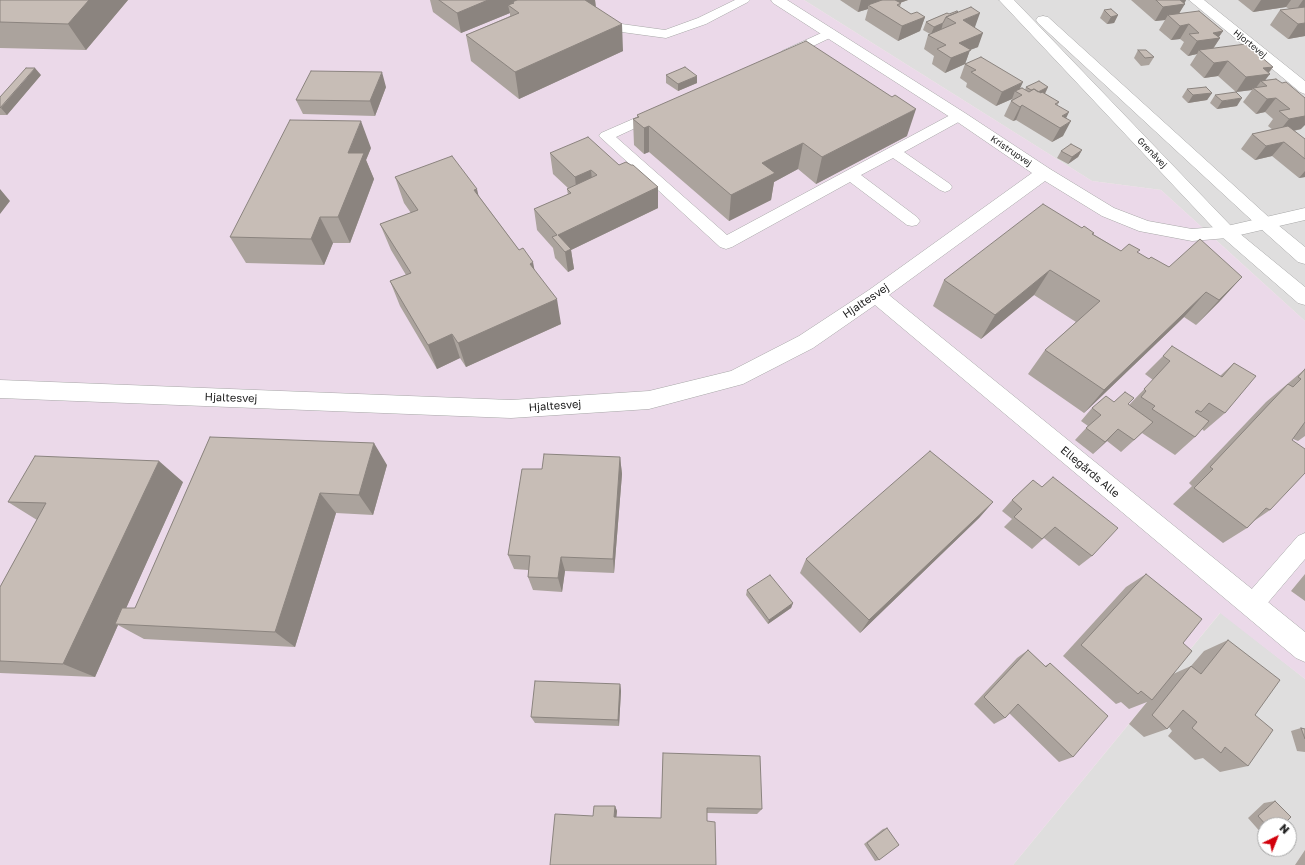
<!DOCTYPE html>
<html>
<head>
<meta charset="utf-8">
<style>
	body { margin:0 }
	#map { position:relative; width:1305px; height:865px; overflow:hidden; background:#f2eee7; font-family:"Golos Text",sans-serif }
	canvas { display:block }
	.north { position:absolute; left:1257px; top:817px; width:40px; height:40px; box-sizing:border-box; background:#fff; border:1px solid #a6a6a6; border-radius:50%; rotate:43deg; font-size:11px; font-weight:700; line-height:16px; text-align:center; color:#212121 }
	.north::after { content:''; display:block; margin:auto; width:14px; height:18px; background:#d2000b; clip-path:polygon(50% 0,100% 100%,50% 72%,0 100%) }
</style>
</head>
<body>
<div id="map">
<canvas width="1305" height="865"></canvas>
<div class="north">N</div>
</div>
<script>
const c = document.querySelector('canvas').getContext('2d');
c.lineJoin = 'round';
function fill(path, color) { c.fillStyle = color; c.fill(path, 'evenodd'); }
const poly = rows => new Path2D(rows.map(r => 'M' + r).join(''));
function strokePath(path, color, width, dash) { c.strokeStyle = color; c.lineWidth = width; c.lineCap = dash ? 'butt' : 'round'; c.setLineDash(dash || []); c.stroke(path); }
function label(font, color, halo, rows, align = 'center') {
  c.font = font + ' "Golos Text",sans-serif'; c.lineWidth = 3; c.setLineDash([]); c.textBaseline = 'middle'; c.strokeStyle = halo; c.fillStyle = color; for (const [text, x, y, turn = 0] of rows) {
    c.save(); c.translate(x, y); c.rotate((+turn || 0) * Math.PI / 180); c.textAlign = isNaN(turn) ? turn : align; if (halo) c.strokeText(text, 0, 0); c.fillText(text, 0, 0); c.restore();
  }
}
const residential = poly([
	[804,0,1305,0,1305,321,1161,190,1092,181],
	[1221,612,1305,679,1305,865,1013,865],
	[1265,825,1289,825,1289,849,1265,849]
]);
const industrial = poly([
	[0,0,804,0,1092,181,1161,190,1305,321,1305,679,1220,613,1013,865,0,865]
]);
const service = poly([
	[735,0,750,0,748,2,706,24,666,38,607,30,603,29,601,26,603,23,607,22,665,30,698,18,735,0],
	[830,29,834,30,836,33,834,36,790,57,782,57,780,54,782,51,830,29],
	[656,109,661,110,663,113,661,116,616,137,727,235,954,113,959,112,964,113,966,116,964,119,904,152,950,184,952,187,950,190,945,192,940,190,893,158,861,175,917,217,920,221,917,225,912,226,907,225,850,182,732,247,726,249,720,247,599,136,601,133,656,109],
	[1305,533,1305,559,1260,612,1252,616,1244,612,1241,605,1244,598,1298,536,1305,533]
]);
const minor = poly([
	[771,0,787,0,965,113,1050,169,1114,208,1148,221,1192,229,1227,226,1305,208,1305,220,1227,238,1192,241,1139,231,1102,216,1045,181,889,295,1305,632,1305,662,1296,658,875,305,813,348,743,384,649,409,511,418,0,398,0,380,511,400,649,391,731,371,799,336,869,290,1032,173,953,119,773,3,771,0],
	[1189,0,1204,0,1305,81,1305,94,1300,92,1189,0]
]);
const tertiary = poly([
	[999,0,1014,0,1233,228,1305,287,1305,305,1298,303,1221,236,999,0],
	[1043,16,1048,17,1272,220,1305,247,1305,264,1298,262,1260,228,1038,23,1036,20,1038,17,1043,16]
]);
const wall = poly([
	[0,0,128,0,86,50,0,48],
	[430,0,595,0,596,7,623,51,519,99,471,61,466,35,510,16,510,13,461,33,433,12],
	[840,0,908,0,900,3,901,3,900,7,911,14,925,17,920,31,898,41,865,20,868,9,858,12],
	[1131,0,1186,0,1179,14,1223,31,1219,37,1220,38,1213,49,1273,67,1269,73,1265,80,1276,79,1301,129,1294,131,1305,139,1305,177,1299,178,1272,156,1255,160,1241,149,1252,134,1273,130,1268,126,1273,119,1265,112,1256,114,1243,102,1252,90,1236,92,1218,76,1204,78,1190,65,1197,54,1188,56,1180,49,1184,42,1180,39,1171,40,1159,30,1165,20,1155,21],
	[1238,0,1305,0,1305,36,1288,39,1270,25,1280,10,1289,9,1286,7,1253,12],
	[1104,10,1118,15,1114,23,1107,24,1100,18],
	[947,13,975,27,978,47,970,50,965,64,945,73,932,64,934,56,924,49,928,35,930,34,923,30,926,22],
	[1138,50,1154,57,1149,65,1141,66,1134,58],
	[965,64,1020,89,1025,90,1026,87,1048,87,1045,94,1059,102,1057,106,1066,118,1063,136,1052,142,1016,120,1013,121,1004,116,1012,99,996,106,966,87,967,83,960,78],
	[41,75,7,115,0,115,0,97],
	[666,75,697,83,678,91,666,83],
	[386,87,375,116,303,114,296,100],
	[1187,89,1212,93,1207,100,1188,103,1182,97],
	[1215,95,1237,106,1217,109,1210,103],
	[637,115,907,136,816,184,798,169,774,182,771,200,729,221,649,152,644,154,634,145,633,119,637,117],
	[371,148,366,160,374,179,350,243,333,243,324,265,246,263,230,237],
	[1082,150,1078,157,1068,164,1057,158,1061,151],
	[550,153,619,165,658,187,658,208,571,250,574,269,568,272,555,258,553,248,537,230,534,209,568,195,567,189,568,188,553,174],
	[395,177,478,195,519,250,534,269,561,324,466,367,460,358,437,369,400,306,390,281,406,275,391,250,380,224,411,213,404,203],
	[1082,228,1094,233,1093,234,1121,251,1137,253,1149,259,1169,267,1242,277,1219,302,1196,325,1184,317,1084,413,1028,374,1045,350,1076,322,1034,295,981,339,933,306,944,280],
	[1163,356,1220,376,1234,363,1225,413,1204,431,1202,429,1195,437,1175,455,1142,433,1121,452,1107,441,1093,454,1075,440,1088,426,1081,421,1092,408,1128,405,1129,405,1153,380,1145,374],
	[1305,369,1305,436,1298,441,1293,439,1292,440,1270,510,1254,521,1247,528,1223,543,1173,504,1192,486,1189,483,1266,402],
	[210,437,387,465,373,515,336,513,295,647,144,639,118,625,95,677,0,673,0,587,37,520,8,502,183,482,126,608,135,608],
	[620,457,622,474,614,573,565,571,562,592,533,590,528,577,528,570,514,569,508,555,542,469],
	[1033,480,1092,556,1079,566,1044,538,1032,549,1004,527,1012,519,1002,511,1012,500],
	[993,502,979,518,860,633,800,573,806,559],
	[1146,574,1183,643,1173,674,1191,666,1204,651,1228,640,1255,715,1248,766,1220,772,1203,758,1195,760,1168,736,1172,731,1169,727,1167,729,1144,737,1129,724,1147,702,1129,709,1121,702,1116,704,1063,656,1126,587],
	[1305,574,1305,601,1291,591],
	[747,590,793,603,791,608,768,624,746,595],
	[1028,650,1045,666,1050,663,1073,757,1059,762,1009,713,1005,718,994,724,974,704,1017,658],
	[620,684,621,691,619,726,535,723,531,717],
	[1301,728,1305,729,1305,752,1297,751,1291,731],
	[663,753,762,809,757,814,707,813,707,821,593,816,615,806,617,811,616,817,661,818],
	[1275,801,1283,825,1265,825,1265,835,1263,835,1248,818,1264,803],
	[887,828,879,860,875,861,864,844,883,829],
	[1305,850,1305,865,1295,865]
]);
const shadedWall = poly([
	[89,0,128,0,86,50,68,24],
	[488,0,539,0,514,3,512,2,513,9,508,5,510,13,461,33,457,13],
	[574,0,595,0,596,10],
	[861,0,890,0,868,5,868,9,858,12],
	[896,0,908,0,894,5],
	[1178,0,1186,0,1184,4,1185,4,1176,18,1168,15,1165,20,1155,21,1163,7],
	[1261,0,1291,0,1286,7,1253,12],
	[1303,0,1305,0,1305,11,1294,13],
	[980,13,975,27,958,34,963,20],
	[1118,15,1114,23,1107,24,1111,17],
	[925,17,920,31,898,41,902,26],
	[943,23,941,31,931,34,934,27],
	[1305,23,1305,36,1288,39,1298,24],
	[622,24,623,51,519,99,515,72],
	[1189,24,1180,39,1171,40,1180,26],
	[1223,31,1218,38,1220,38,1210,53,1199,50,1197,54,1188,56,1197,41,1213,33],
	[983,33,978,47,970,50,965,64,945,73,951,58,959,43],
	[1228,61,1218,76,1204,78,1214,63],
	[1273,67,1267,74,1270,74,1263,83,1261,81,1255,89,1253,88,1252,90,1236,92,1246,77,1263,68],
	[35,68,41,75,7,115,1,108],
	[382,72,386,87,375,116,370,101],
	[697,76,697,83,678,91,678,84],
	[1023,82,1018,93,1015,91,1012,99,996,106,1002,92],
	[1048,87,1044,95,1036,93],
	[1212,93,1207,100,1188,103,1193,95],
	[1242,98,1237,106,1217,109,1222,101],
	[1276,98,1265,112,1256,114,1267,99],
	[1022,105,1016,120,1013,121,1020,107],
	[916,109,907,136,816,184,822,157],
	[1305,110,1305,125,1301,129,1277,134,1289,119],
	[1069,112,1062,127,1071,121,1063,136,1052,142,1060,128,1062,116],
	[361,121,371,148,366,160,374,179,350,243,338,217,348,153],
	[649,126,649,152,644,154,644,128],
	[1284,142,1272,156,1255,160,1266,146],
	[803,143,798,169,774,182,771,200,729,221,731,195,762,163],
	[1082,150,1078,157,1068,164,1072,157],
	[591,170,593,191,577,197,575,177],
	[1305,171,1305,177,1299,178],
	[658,187,658,208,571,250,574,269,568,272,565,252,558,235],
	[0,189,10,201,0,214],
	[477,189,483,215,474,190],
	[320,217,333,243,324,265,311,239],
	[533,262,538,288,530,264],
	[1050,270,1034,295,981,339,995,315],
	[1242,277,1219,302,1196,325,1219,300],
	[1206,292,1184,317,1084,413,1104,390],
	[557,299,561,324,466,367,458,343],
	[452,334,460,358,437,369,428,345],
	[1118,429,1107,441,1093,454],
	[374,443,387,465,373,515,359,495],
	[620,457,622,474,614,573,613,559],
	[159,461,183,482,119,624,115,624,118,625,95,677,63,664],
	[320,493,336,513,295,647,275,632],
	[993,502,979,518,860,633,869,620],
	[561,557,565,571,562,592,558,578],
	[793,603,791,608,768,624,769,620],
	[620,684,621,691,619,726,618,720],
	[615,806,617,811,616,821,614,817]
]);
const building = poly([
	[0,0,89,0,68,24,0,22,0,0],
	[439,0,488,0,457,13,439,0],
	[517,0,585,0,622,24,515,72,466,35,519,13,508,5,514,3,512,2,517,0],
	[882,0,895,0,901,3,897,5,911,14,917,12,925,17,902,26,868,5,882,0],
	[1156,0,1180,0,1185,4,1163,7,1156,0],
	[971,7,980,13,963,20,983,33,959,43,971,50,951,58,937,49,946,45,928,35,956,23,946,17,971,7],
	[1305,7,1305,23,1298,24,1280,10,1305,7],
	[1111,9,1118,15,1111,17,1104,10,1111,9],
	[957,11,958,12,946,17,943,23,934,27,926,22,947,13,949,14,957,11],
	[1199,11,1223,31,1213,33,1220,38,1197,41,1189,34,1199,33,1189,24,1180,26,1168,15,1199,11],
	[806,41,892,97,895,95,916,109,822,157,803,143,762,163,775,173,731,195,649,126,644,128,633,119,639,117,637,115,806,41],
	[1246,44,1273,67,1263,68,1270,74,1246,77,1228,61,1214,63,1199,50,1246,44],
	[1138,50,1146,50,1154,57,1145,58,1138,50],
	[981,57,1023,82,1002,92,971,72,976,70,965,64,981,57],
	[685,67,697,76,678,84,666,75,685,67],
	[26,68,35,68,0,108,0,97,26,68],
	[311,71,382,72,370,101,296,100,311,71],
	[1276,79,1282,83,1286,82,1305,98,1305,116,1289,119,1279,111,1290,109,1276,98,1267,99,1253,88,1267,86,1261,81,1276,79],
	[1039,81,1048,87,1038,92,1034,89,1031,90,1026,87,1039,81],
	[1206,87,1212,93,1193,95,1187,89,1206,87],
	[1022,88,1029,92,1034,89,1041,93,1042,92,1059,102,1055,104,1069,112,1062,116,1071,121,1060,128,1022,105,1020,107,1011,101,1022,95,1015,91,1022,88],
	[1236,92,1242,98,1222,101,1215,95,1236,92],
	[290,120,361,121,348,153,364,153,338,217,320,217,311,239,230,237,290,120],
	[1288,126,1305,139,1305,159,1284,142,1266,146,1252,134,1288,126],
	[588,137,619,165,626,162,631,165,633,165,658,187,558,235,571,249,565,252,552,237,557,235,534,209,571,193,567,189,597,175,591,170,575,177,550,153,588,137],
	[1071,144,1082,150,1072,157,1061,151,1071,144],
	[452,156,477,189,474,190,519,250,523,248,533,262,530,264,557,299,458,343,452,334,428,345,390,281,411,273,380,224,418,210,395,177,452,156],
	[1043,204,1082,228,1084,226,1094,233,1092,234,1121,251,1129,244,1140,250,1137,252,1149,259,1151,257,1169,267,1200,239,1242,277,1219,300,1206,292,1104,390,1045,350,1100,301,1050,270,995,315,944,280,1043,204],
	[1172,346,1222,377,1234,363,1256,376,1225,413,1209,403,1201,412,1197,410,1195,412,1209,421,1195,437,1152,409,1155,406,1141,397,1146,391,1144,389,1170,361,1163,356,1172,346],
	[1305,369,1305,422,1292,440,1305,449,1305,473,1270,510,1266,508,1247,528,1194,488,1213,469,1210,467,1288,384,1293,387,1301,379,1298,377,1305,369],
	[1125,392,1134,398,1128,404,1153,422,1134,440,1118,429,1105,442,1086,428,1101,415,1092,408,1106,396,1114,402,1125,392],
	[210,437,374,443,359,495,320,493,275,632,115,624,122,608,135,608,210,437],
	[930,451,993,502,869,620,806,559,930,451],
	[544,454,620,457,613,559,561,557,558,578,528,577,530,556,508,555,522,469,542,469,544,454],
	[35,456,159,461,63,664,0,661,0,587,46,503,8,502,35,456],
	[1053,477,1118,528,1092,556,1055,527,1042,539,1014,517,1022,509,1012,500,1033,480,1042,487,1053,477],
	[1146,574,1202,619,1183,643,1192,651,1152,700,1141,691,1138,694,1081,645,1146,574],
	[770,575,793,603,769,620,747,590,770,575],
	[1228,640,1280,680,1255,715,1273,730,1248,766,1225,747,1221,753,1192,728,1197,722,1183,710,1167,729,1152,715,1191,666,1201,674,1228,640],
	[1028,650,1046,667,1050,663,1108,716,1073,757,1018,704,1005,718,984,697,1028,650],
	[535,681,620,684,618,720,531,717,535,681],
	[1301,728,1305,729,1305,739,1301,728],
	[663,753,760,756,762,809,707,808,707,821,715,822,716,865,550,865,555,814,593,816,594,806,615,806,614,817,661,818,663,753],
	[1275,801,1291,817,1283,825,1266,825,1258,816,1275,801],
	[887,828,899,845,879,860,867,843,887,828]
]);
const farStreetnames = [
	["Hjortevej",1250,44,39],
	["Kristrupvej",1011,151,34],
	["Grenåvej",1152,153,46]
];
const streetNames = [
	["Hjaltesvej",866,301,-34],
	["Hjaltesvej",231,398,2],
	["Hjaltesvej",555,406,-4],
	["Ellegårds Alle",1090,472,40]
];
fill(residential, '#dfdede');
fill(industrial, '#ebd9e9');
strokePath(service, '#a8a8a8', 1);
strokePath(minor, '#a8a8a8', 1);
strokePath(tertiary, '#a8a8a8', 1);
fill(service, '#fff');
fill(minor, '#fff');
fill(tertiary, '#fff');
fill(wall, '#aba39d');
fill(shadedWall, '#8b847f');
fill(building, '#c7bdb6');
strokePath(building, '#8b847f', 1);
label('9px', '#212121', '#fff', farStreetnames);
label('11px', '#212121', '#fff', streetNames);
</script>
</body>
</html>
